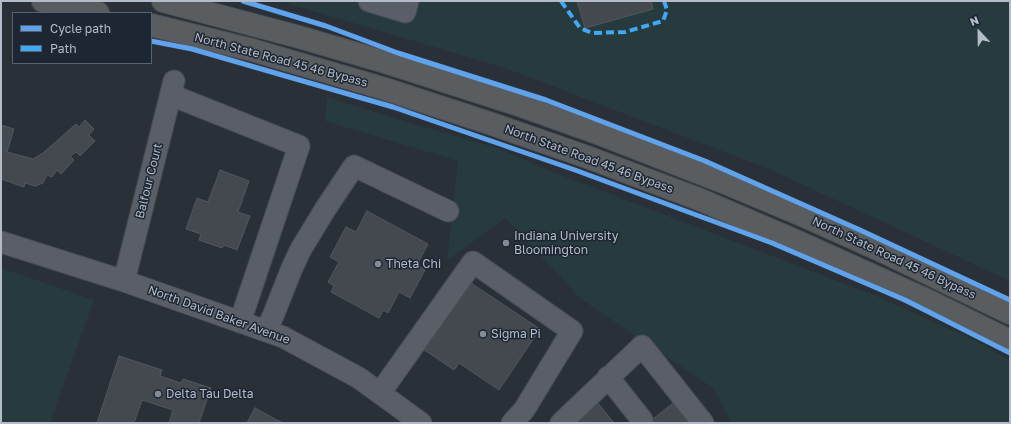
<!DOCTYPE html>
<html>
<head>
<meta charset="utf-8">
<style>
	body { margin:0 }
	#map { position:relative; width:1011px; height:424px; overflow:hidden; background:#2a3038; font-family:"Golos Text",sans-serif }
	canvas { display:block }
	.frame { position:absolute; inset:0; border:2px solid #b4bcc9; pointer-events:none }
	.legend { position:absolute; left:12px; top:12px; width:140px; height:52px; box-sizing:border-box; background:#1d2633; border:1px solid #59626f; margin:0; padding:5px 7px; list-style:none; font-size:12px; color:#b4bcc9 }
	.legend li { display:flex; align-items:center; gap:8px; height:20px }
	.legend b { width:20px; border:1px solid #59626f }
	.north { position:absolute; left:959px; top:12px; width:40px; height:40px; -webkit-text-stroke:3px #1d2633; paint-order:stroke; rotate:338deg; font-size:11px; font-weight:700; line-height:16px; text-align:center; color:#b4bcc9 }
	.north::after { content:''; display:block; margin:auto; width:14px; height:18px; background:#b4bcc9; clip-path:polygon(50% 0,100% 100%,50% 72%,0 100%) }
</style>
</head>
<body>
<div id="map">
<canvas width="1011" height="424"></canvas>
<div class="frame"></div>
<ul class="legend">
<li><b style="height:5px;background:#60a3ed"></b>Cycle path</li>
<li><b style="height:5px;background:#3fa9f5"></b>Path</li>
</ul>
<div class="north">N</div>
</div>
<script>
const c = document.querySelector('canvas').getContext('2d');
c.lineJoin = 'round';
function fill(path, color) { c.fillStyle = color; c.fill(path, 'evenodd'); }
const poly = rows => new Path2D(rows.map(r => 'M' + r).join(''));
function strokePath(path, color, width, dash) { c.strokeStyle = color; c.lineWidth = width; c.lineCap = dash ? 'butt' : 'round'; c.setLineDash(dash || []); c.stroke(path); }
function label(font, color, halo, rows, align = 'center') {
  c.font = font + ' "Golos Text",sans-serif'; c.lineWidth = 3; c.setLineDash([]); c.textBaseline = 'middle'; c.strokeStyle = halo; c.fillStyle = color; for (const [text, x, y, turn = 0] of rows) {
    c.save(); c.translate(x, y); c.rotate((+turn || 0) * Math.PI / 180); c.textAlign = isNaN(turn) ? turn : align; if (halo) c.strokeText(text, 0, 0); c.fillText(text, 0, 0); c.restore();
  }
}
const green = poly([
	[279,1,1010,1,1010,281,769,169,505,68],
	[327,97,417,125,497,148,548,170,874,295,972,339,1010,360,1010,423,731,423,713,388,581,299,505,218,447,261,458,161,325,121],
	[1,268,94,300,50,423,1,423]
]);
const building = poly([
	[577,1,651,1,653,9,585,28,577,1],
	[85,120,94,129,89,135,95,141,80,156,76,152,70,156,74,160,61,174,57,170,52,177,47,175,43,183,35,186,25,183,24,187,1,179,1,125,14,129,7,152,33,159,43,153,76,124,79,127,85,120],
	[220,170,249,181,238,212,250,216,237,250,224,245,222,248,199,240,201,234,186,229,197,198,208,202,220,170],
	[367,211,428,244,417,265,425,270,410,298,399,292,388,313,383,310,379,318,331,292,334,286,328,282,339,262,330,257,346,227,356,232,367,211],
	[465,279,540,329,499,390,459,363,454,370,420,347,465,279],
	[119,356,162,370,160,376,181,383,183,379,211,388,199,423,169,423,173,410,142,400,134,423,97,423,119,356],
	[597,402,614,423,572,423,597,402],
	[673,403,689,423,648,423,673,403],
	[255,408,275,419,283,423,247,423,255,408]
]);
const minor = poly([
	[369,1,405,12,408,1],
	[171,95,299,146,240,322],
	[1,242,124,281,283,337,359,378,421,423],
	[124,281,174,81],
	[266,331,273,316,292,268,301,249,326,208,354,166,448,211],
	[608,377,642,420],
	[380,393,473,262,572,331,524,410,512,423],
	[561,423,642,346,703,423]
]);
const highway = poly([
	[43,1,98,13],
	[163,1,299,37,385,62,516,104,600,134,728,184,804,216,884,252,1010,313],
	[151,25,252,50,382,88,492,124,587,157,701,200,794,240,929,301,1010,341]
]);
const quiet = poly([
	[561,1,580,28,592,33,625,32,663,21,667,10,664,1]
]);
const cycleway = poly([
	[243,1,326,26,398,53,546,100,705,161,860,230,1010,300],
	[151,41,192,49,393,107,575,170,772,243,905,300,1010,353]
]);
const markers = [
	[506,243,4,"#848b96"],
	[378,264,4,"#848b96"],
	[483,334,4,"#848b96"],
	[158,394,4,"#848b96"]
];
const streetNames = [
	["North State Road 45 46 Bypass",281,60,15],
	["North State Road 45 46 Bypass",589,159,20],
	["Balfour Court",149,181,-76],
	["North State Road 45 46 Bypass",894,258,25],
	["North David Baker Avenue",219,315,20]
];
const poiNames = [
	["Indiana University",514,236],
	["Bloomington",514,250],
	["Theta Chi",386,264],
	["Sigma Pi",491,334],
	["Delta Tau Delta",166,394]
];
fill(green, '#273a3e');
fill(building, '#444950');
strokePath(building, '#52575f', 1);
strokePath(minor, '#484c53', 23);
strokePath(highway, '#474c53', 24);
strokePath(minor, '#5a5e66', 21);
strokePath(highway, '#5a5d60', 22);
strokePath(quiet, '#3fa9f5', 4, [8, 4]);
strokePath(cycleway, '#60a3ed', 5);
for (const [x, y, r, color] of markers) { const dot = new Path2D(); dot.arc(x, y, r, 0, 2 * Math.PI); c.fillStyle = color; c.fill(dot); strokePath(dot, '#1d2633', 1.5); }
label('12px', '#b4bcc9', '#1d2633', streetNames);
label('12px', '#b4bcc9', '#1d2633', poiNames, 'left');
</script>
</body>
</html>
